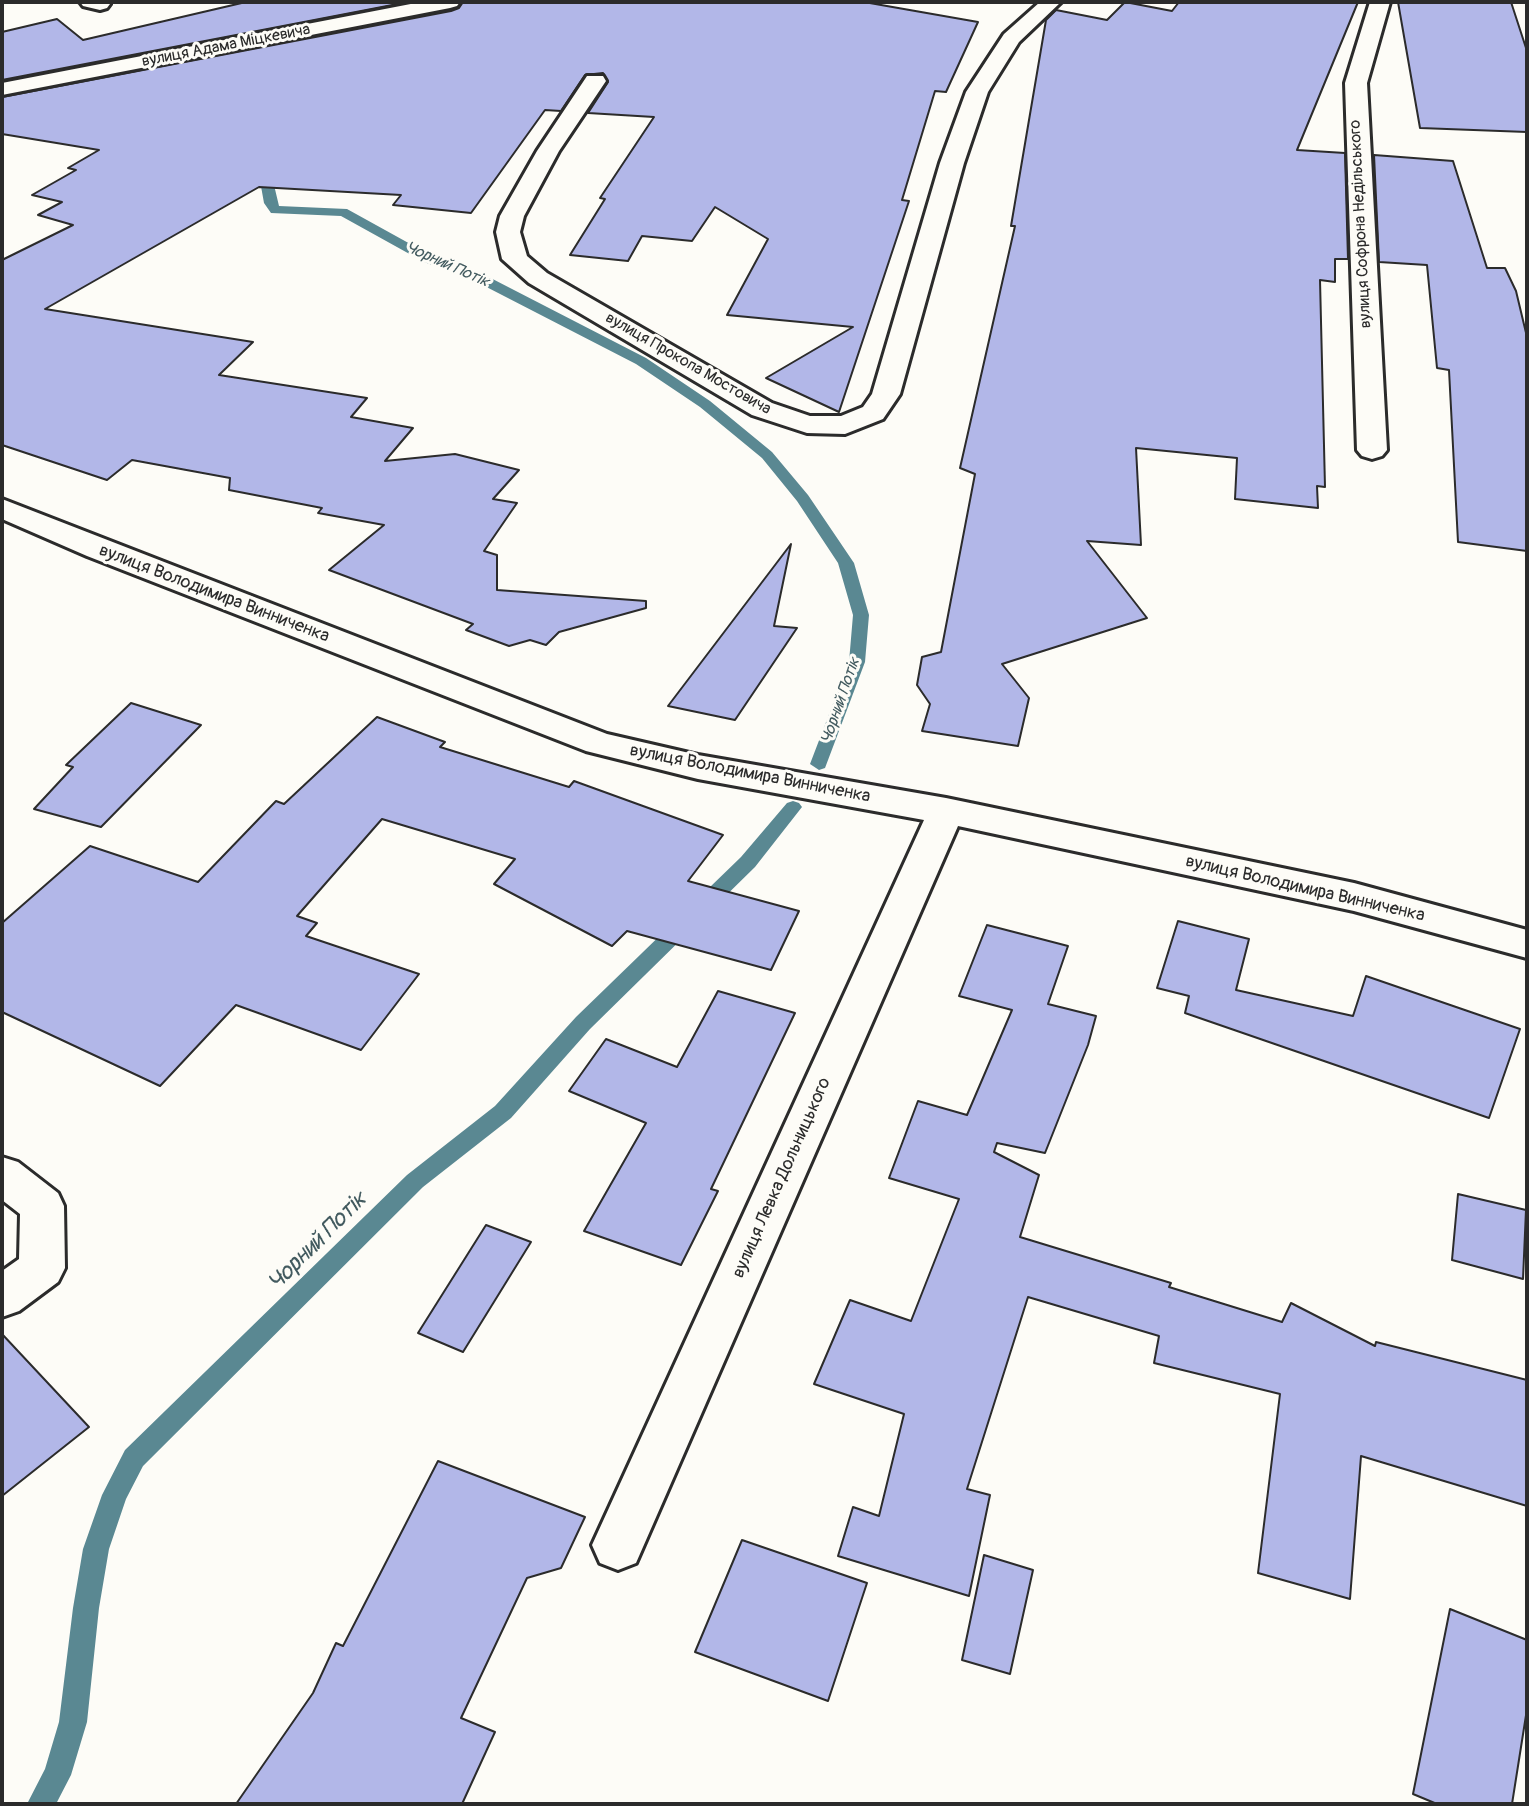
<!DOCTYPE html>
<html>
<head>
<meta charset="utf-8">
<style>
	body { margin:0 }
	#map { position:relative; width:1529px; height:1806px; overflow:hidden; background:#fdfcf7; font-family:Pangolin,sans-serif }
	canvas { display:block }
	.frame { position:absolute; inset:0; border:4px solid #2b2b2b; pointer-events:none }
</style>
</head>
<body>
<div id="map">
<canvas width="1529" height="1806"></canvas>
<div class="frame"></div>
</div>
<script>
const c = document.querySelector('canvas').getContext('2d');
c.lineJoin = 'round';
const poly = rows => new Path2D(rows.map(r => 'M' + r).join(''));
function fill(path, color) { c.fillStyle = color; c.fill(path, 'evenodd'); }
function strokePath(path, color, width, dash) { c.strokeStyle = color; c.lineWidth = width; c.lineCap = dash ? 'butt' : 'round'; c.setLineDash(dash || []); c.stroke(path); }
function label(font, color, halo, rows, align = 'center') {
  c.font = font + ' Pangolin,sans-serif'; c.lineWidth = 6; c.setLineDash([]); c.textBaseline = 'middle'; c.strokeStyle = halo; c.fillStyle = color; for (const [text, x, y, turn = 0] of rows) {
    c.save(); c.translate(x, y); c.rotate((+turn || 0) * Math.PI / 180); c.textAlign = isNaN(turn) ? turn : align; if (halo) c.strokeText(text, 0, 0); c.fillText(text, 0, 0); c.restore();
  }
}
const stream = poly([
	[263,161,269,164,279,206,347,209,432,256,479,272,646,358,710,401,772,452,808,495,854,563,869,615,865,662,825,768,819,770,810,764,849,662,853,615,838,563,797,501,762,458,700,407,636,364,469,278,424,262,341,216,271,213,264,203,257,164,263,161],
	[793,801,799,803,802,807,755,867,590,1029,511,1118,423,1187,143,1466,126,1499,109,1549,99,1608,87,1722,71,1775,56,1804,27,1804,45,1769,59,1722,73,1608,83,1549,102,1495,125,1450,407,1175,495,1106,576,1017,741,857,787,803,793,801]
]);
const building = poly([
	[246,2,408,2,2,80,2,32,57,19,83,40,246,2],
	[463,2,864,2,978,22,946,92,935,91,902,200,909,201,839,412,766,378,853,327,727,315,768,239,715,207,692,241,642,236,628,261,570,255,605,199,600,198,654,117,588,113,608,82,603,73,585,75,561,111,545,110,471,213,393,205,401,195,259,187,45,309,253,342,219,375,367,398,351,417,413,428,385,461,455,454,519,470,493,499,517,503,484,551,497,555,497,590,646,601,646,608,559,632,546,645,530,640,509,646,466,630,473,624,329,570,384,525,318,513,322,508,229,490,230,478,132,460,107,480,2,445,2,260,73,225,38,215,62,202,32,195,76,170,68,168,99,150,2,134,2,97,451,11,459,8,463,2],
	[1125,2,1172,11,1179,2,1358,2,1297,150,1345,153,1348,259,1335,259,1335,282,1320,280,1325,487,1317,486,1318,508,1235,499,1237,458,1136,448,1141,545,1087,541,1147,618,1002,664,1029,698,1018,746,922,731,930,704,917,685,922,657,941,652,975,474,960,468,1015,226,1011,226,1046,20,1056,10,1107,20,1125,2],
	[1398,2,1511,2,1527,51,1527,132,1420,128,1398,2],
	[1374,155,1453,161,1487,268,1505,268,1516,291,1527,337,1527,551,1458,542,1449,370,1437,368,1427,265,1379,262,1374,155],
	[791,544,774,626,797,628,735,720,668,706,791,544],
	[131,703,201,725,101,827,34,809,73,767,66,765,131,703],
	[377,717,445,742,440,747,569,787,574,781,723,835,688,881,799,911,771,970,627,931,612,946,494,884,515,859,382,819,297,916,317,923,306,936,419,974,361,1050,236,1005,160,1086,2,1012,2,923,90,846,198,882,276,801,284,804,377,717],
	[1178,921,1249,939,1236,990,1353,1016,1366,976,1520,1029,1489,1118,1185,1013,1189,996,1157,988,1178,921],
	[987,925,1068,946,1048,1004,1096,1016,1088,1045,1045,1153,997,1143,994,1152,1039,1175,1020,1237,1171,1283,1169,1287,1282,1322,1291,1303,1375,1346,1376,1342,1527,1380,1527,1506,1361,1456,1350,1599,1258,1573,1280,1394,1154,1363,1159,1336,1028,1297,967,1489,990,1495,969,1596,838,1556,853,1507,879,1516,904,1414,814,1384,850,1300,911,1321,959,1199,889,1178,918,1101,967,1115,1012,1010,959,996,987,925],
	[718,991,795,1013,711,1189,718,1191,681,1265,584,1231,646,1123,569,1091,606,1039,677,1067,718,991],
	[1458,1194,1526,1210,1523,1279,1452,1260,1458,1194],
	[486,1225,531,1242,463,1352,418,1333,486,1225],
	[2,1334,89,1427,2,1496,2,1334],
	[438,1461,585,1517,561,1568,527,1578,461,1718,495,1732,462,1804,236,1804,313,1693,336,1643,343,1646,438,1461],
	[742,1540,867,1583,828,1701,695,1652,742,1540],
	[984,1555,1033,1570,1010,1674,962,1660,984,1555],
	[1450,1609,1527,1640,1527,1709,1512,1804,1437,1804,1413,1794,1450,1609]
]);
const minor = poly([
	[80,2,108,2,110,4,107,8,100,10,83,6,80,2],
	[421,2,460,2,457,6,450,8,2,95,2,83,421,2],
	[1040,2,1061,2,1019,42,988,92,964,163,900,394,883,419,845,434,807,433,752,415,529,283,502,259,496,232,500,216,537,151,587,76,603,76,606,81,559,151,524,216,520,232,527,256,547,273,772,403,810,416,841,416,863,407,872,394,940,163,966,92,1004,34,1040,2],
	[1370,2,1390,2,1367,83,1387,450,1382,456,1372,459,1362,456,1357,450,1345,83,1370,2],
	[2,499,607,734,698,755,946,798,1354,883,1527,930,1527,958,1354,911,958,826,636,1563,618,1570,600,1563,592,1545,924,820,698,779,586,751,87,556,2,519,2,499],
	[2,1157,18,1162,58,1193,64,1206,65,1268,58,1282,19,1311,2,1317,2,1271,19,1259,20,1214,2,1200,2,1157]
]);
const farStreetnames = [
	["вулиця Адама Міцкевича",226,46,-11],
	["вулиця Софрона Недільського",1361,224,-93],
	["вулиця Прокопа Мостовича",688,364,30]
];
const farWaternames = [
	["Чорний Потік",447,265,24],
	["Чорний Потік",841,701,-71]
];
const streetNames = [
	["вулиця Володимира Винниченка",214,594,21],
	["вулиця Володимира Винниченка",750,774,11],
	["вулиця Володимира Винниченка",1305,889,13],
	["вулиця Левка Дольницького",782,1178,-66]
];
const nearWaternames = [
	["Чорний Потік",318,1242,-45]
];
fill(stream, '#5a8892');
fill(building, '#b2b7e8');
strokePath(building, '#2b2b2b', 2);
strokePath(minor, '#2b2b2b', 6);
fill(minor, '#fdfcf7');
label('16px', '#2b2b2b', '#fdfcf7', farStreetnames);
label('italic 16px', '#425a5f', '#fdfcf7', farWaternames);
label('18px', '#2b2b2b', '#fdfcf7', streetNames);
label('italic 23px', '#425a5f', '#fdfcf7', nearWaternames);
</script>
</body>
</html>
